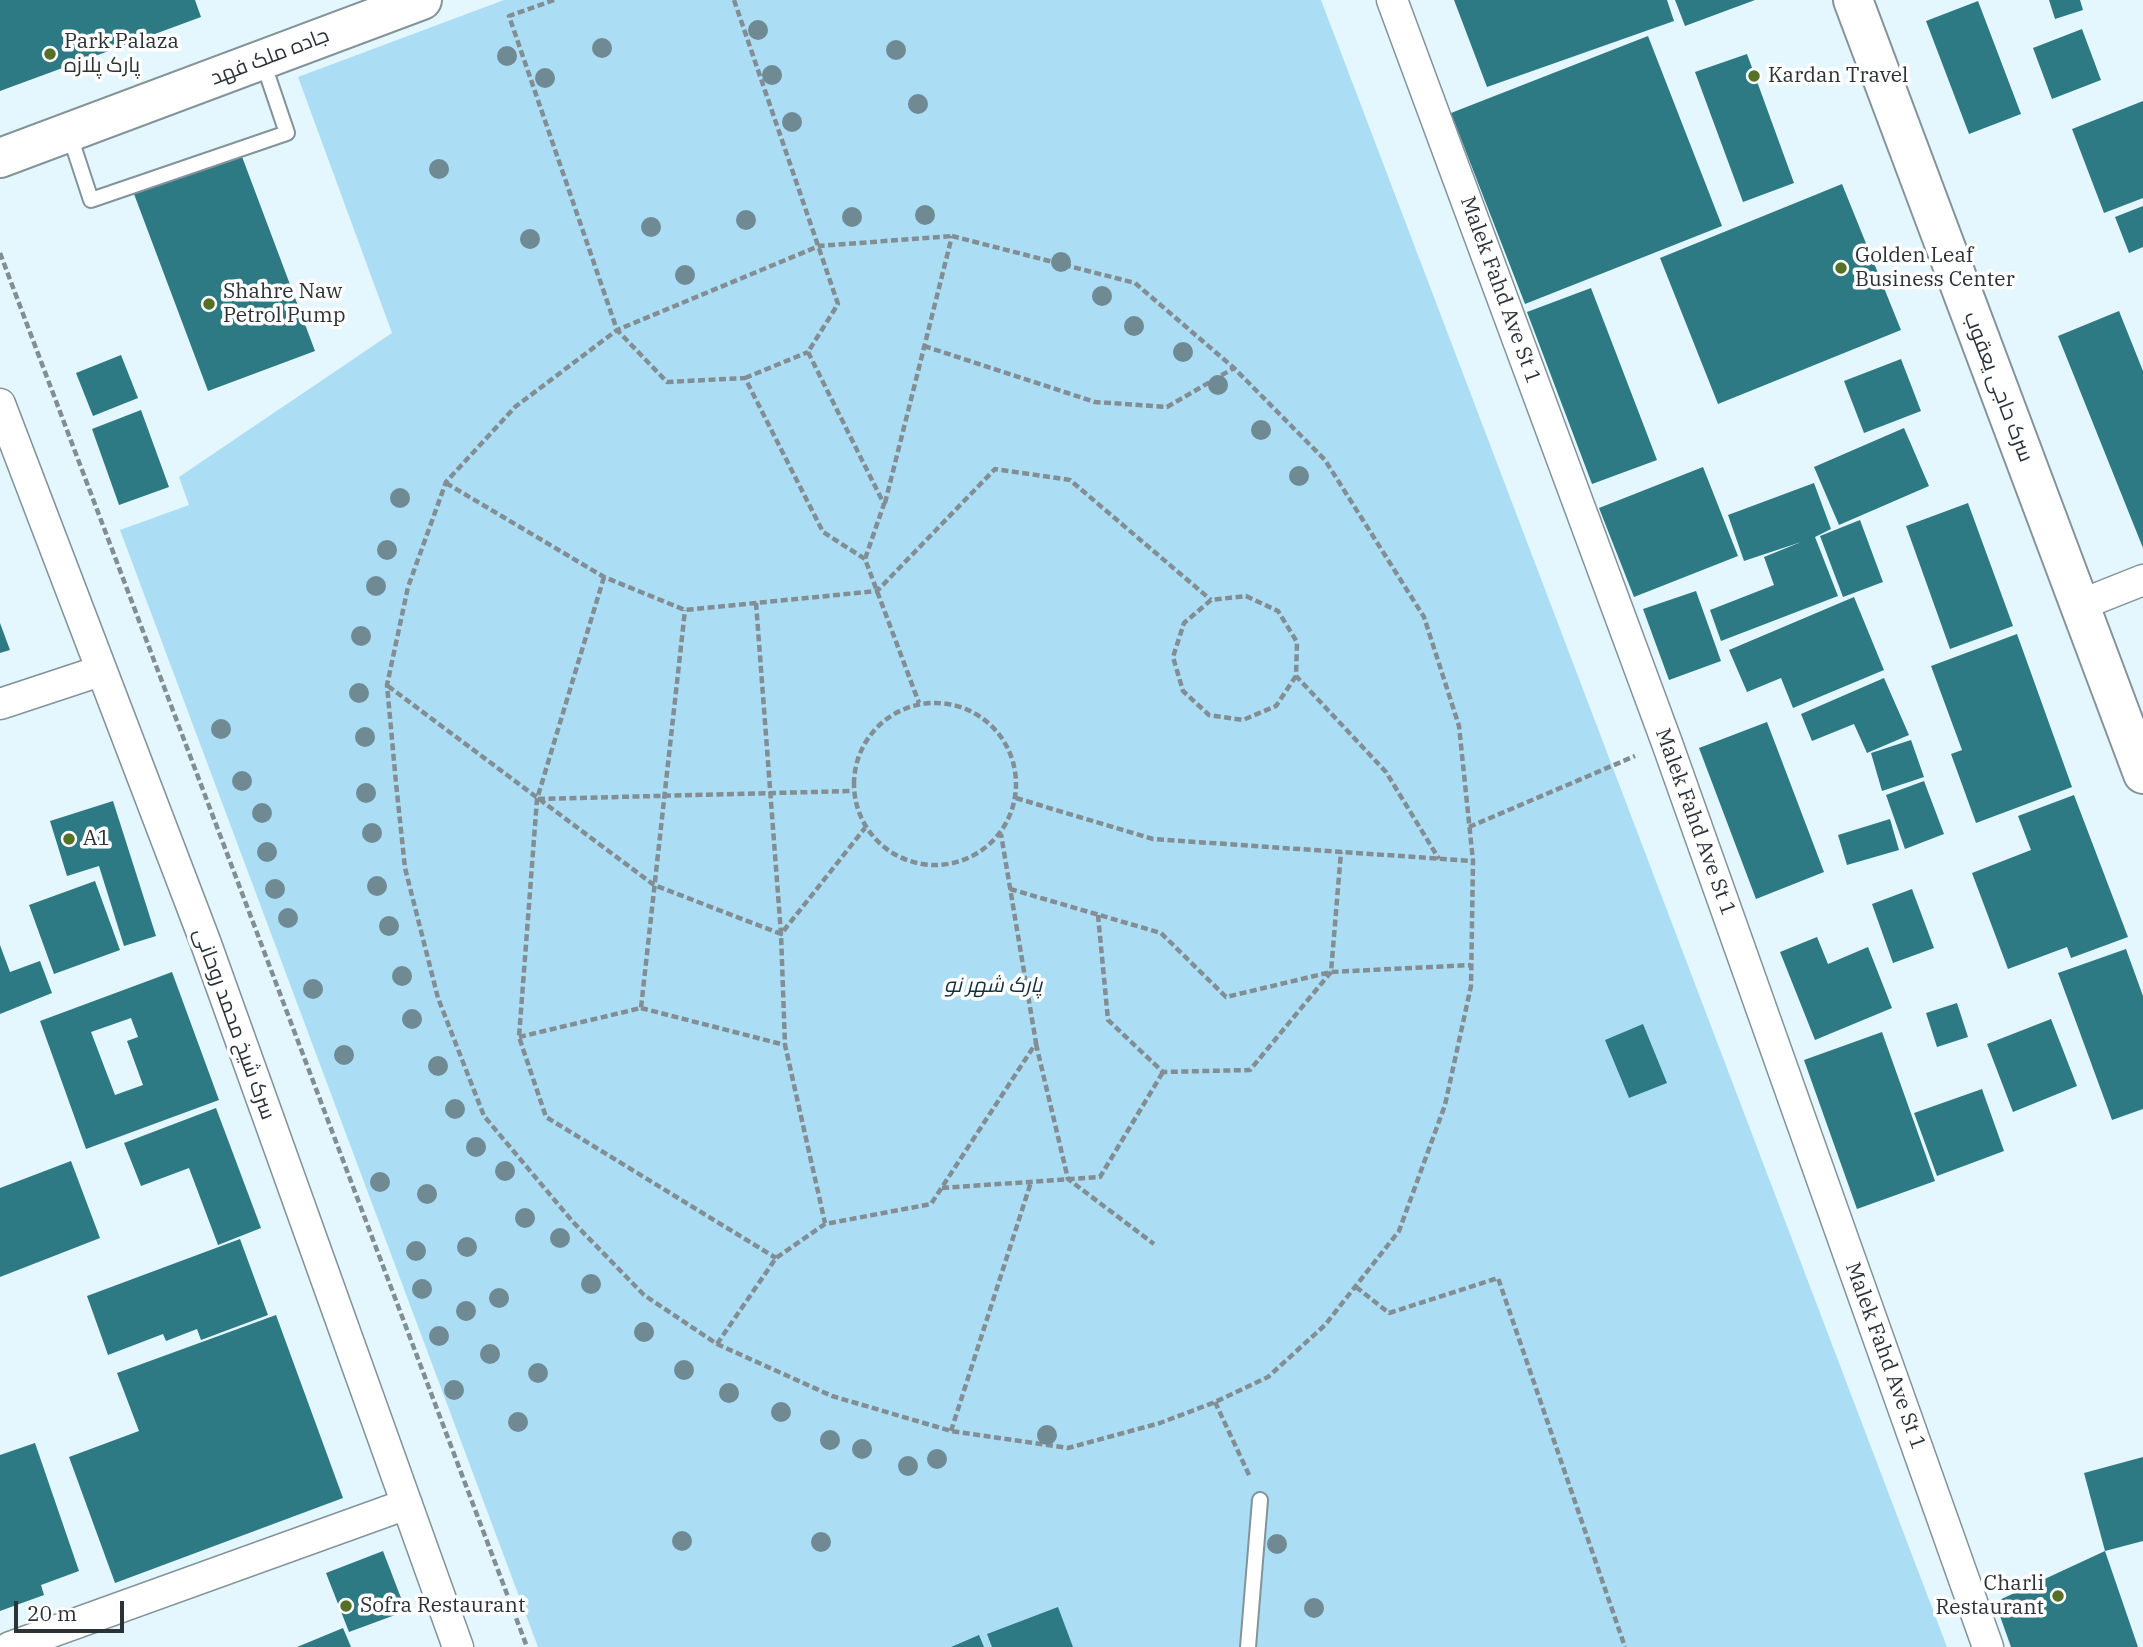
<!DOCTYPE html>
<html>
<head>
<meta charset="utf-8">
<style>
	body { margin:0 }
	#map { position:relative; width:2143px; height:1647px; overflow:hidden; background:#e4f6fe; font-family:"IBM Plex Serif",serif }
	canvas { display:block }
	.scale { position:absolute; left:14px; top:1601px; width:110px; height:32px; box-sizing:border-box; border:4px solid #2c3336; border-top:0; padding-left:9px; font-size:21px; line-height:24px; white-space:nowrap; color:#2c3336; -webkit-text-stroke:5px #fff; paint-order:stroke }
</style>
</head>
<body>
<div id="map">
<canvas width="2143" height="1647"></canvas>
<div class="scale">20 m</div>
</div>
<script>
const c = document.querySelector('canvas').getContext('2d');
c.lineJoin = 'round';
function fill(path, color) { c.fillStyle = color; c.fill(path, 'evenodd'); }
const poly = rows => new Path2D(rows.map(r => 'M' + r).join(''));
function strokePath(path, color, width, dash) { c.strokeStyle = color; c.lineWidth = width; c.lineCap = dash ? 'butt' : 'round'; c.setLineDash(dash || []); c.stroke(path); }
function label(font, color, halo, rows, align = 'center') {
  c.font = font + ' "IBM Plex Serif",Cairo,serif'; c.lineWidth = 7; c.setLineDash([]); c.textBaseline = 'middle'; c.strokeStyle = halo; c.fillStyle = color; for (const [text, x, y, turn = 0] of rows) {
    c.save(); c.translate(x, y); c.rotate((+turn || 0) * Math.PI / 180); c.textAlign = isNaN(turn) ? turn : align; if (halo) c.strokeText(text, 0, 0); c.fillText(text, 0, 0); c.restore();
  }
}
const green = poly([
	[504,0,1321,0,1947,1647,538,1647,120,530,189,505,179,477,392,333,298,77]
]);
const building = poly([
	[0,0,195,0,201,17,0,91],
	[1454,0,1667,0,1674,21,1487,87],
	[1675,0,1755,0,1685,26],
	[2049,0,2080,0,2083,10,2055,19],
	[1978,1,2021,114,1969,134,1926,21],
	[2082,29,2101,80,2052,99,2033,48],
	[1648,36,1722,226,1525,304,1451,113],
	[1747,54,1794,183,1743,202,1695,72],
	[2143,101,2143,198,2104,213,2072,129],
	[241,154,315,351,208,391,134,194],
	[1842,184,1901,330,1718,404,1660,258],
	[2143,206,2143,247,2129,253,2115,217],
	[1591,288,1657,460,1592,484,1527,312],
	[2119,311,2143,371,2143,548,2058,336],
	[121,355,138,398,93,416,76,373],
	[1901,359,1921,411,1864,433,1844,381],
	[141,410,169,487,119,505,92,429],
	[1904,428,1929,486,1839,525,1814,467],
	[1703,467,1738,556,1634,597,1599,508],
	[1814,483,1831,529,1813,538,1815,537,1838,596,1721,641,1710,610,1774,585,1764,557,1801,542,1744,561,1728,515],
	[1968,503,2013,626,1950,649,1906,526],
	[1860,520,1883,582,1843,597,1820,536],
	[1696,591,1721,661,1669,680,1643,609],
	[1854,597,1884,670,1793,708,1781,678,1747,692,1729,650],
	[0,623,10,650,0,653],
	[2017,634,2072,787,1976,823,1951,754,1962,750,1931,666],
	[1884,678,1909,735,1867,753,1854,724,1812,741,1801,714],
	[1767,722,1824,872,1756,899,1699,748],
	[1911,740,1924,777,1882,791,1871,753],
	[1924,781,1944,834,1905,849,1886,795],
	[2074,795,2128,937,2071,958,2067,947,2008,969,1972,873,2031,850,2018,816],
	[113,801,156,936,124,946,99,866,67,876,50,821],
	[1890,819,1899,850,1847,865,1838,835],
	[95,881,120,950,54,974,29,905],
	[1912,889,1934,948,1893,963,1872,904],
	[1817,937,1828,964,1868,947,1892,1008,1815,1040,1780,952],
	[0,945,10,972,40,961,52,993,0,1014],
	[2126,949,2143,996,2143,1109,2112,1120,2058,973],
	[172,972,219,1100,86,1149,40,1021],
	[131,1018,138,1037,127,1041,143,1085,115,1095,91,1032],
	[1957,1003,1968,1037,1937,1047,1926,1013],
	[2051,1019,2077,1086,2013,1112,1987,1044],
	[1643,1024,1667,1083,1629,1098,1605,1040],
	[1882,1032,1935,1181,1857,1209,1804,1060],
	[1982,1089,2004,1151,1937,1176,1914,1113],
	[216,1108,261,1228,218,1245,189,1168,141,1186,124,1143],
	[71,1161,100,1238,0,1277,0,1188],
	[240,1239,268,1315,201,1340,197,1329,166,1341,163,1334,108,1355,87,1296],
	[276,1315,343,1498,115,1583,69,1457,139,1431,117,1373],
	[35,1443,79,1571,41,1585,44,1595,0,1611,0,1455],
	[2143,1457,2143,1541,2105,1551,2138,1647,2011,1647,1995,1602,2105,1551,2084,1473],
	[383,1551,406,1611,349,1632,326,1573],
	[1058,1607,1073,1647,992,1647,987,1634],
	[343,1628,351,1647,297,1647],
	[979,1635,984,1647,951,1647]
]);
const path = poly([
	[554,0,509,16,617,330,667,382,745,378,823,532,865,559,919,703],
	[734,0,838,304,808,352,884,504,865,559],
	[952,236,1135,283,1234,368,1325,460,1424,617,1459,726,1473,861,1471,986,1445,1105,1399,1231,1325,1325,1268,1377,1215,1402,1160,1423,1068,1448,951,1431,832,1396,717,1344,644,1295,573,1222,484,1116,438,998,405,868,396,783,387,685,408,587,446,482,515,407,617,330,819,246,952,236],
	[0,253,527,1647],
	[924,346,1095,402,1167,407,1234,368],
	[745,378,808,352],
	[446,483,604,577,685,610,877,591,995,469,1070,480,1211,600],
	[885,503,952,236],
	[604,577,537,799,519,1037,546,1117,776,1258],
	[756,603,781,934,785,1045],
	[1296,676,1276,706,1243,720,1209,715,1183,691,1173,657,1184,623,1211,600,1246,596,1278,611,1297,642,1296,676,1386,772,1439,859],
	[388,686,654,885,781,934,865,828],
	'854 784a81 81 0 1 1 162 0a81 81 0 1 1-162 0Z',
	[1016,798,1153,839,1473,861],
	[538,799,853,791],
	[1469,827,1635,756],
	[1010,889,1161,933,1226,997,1331,972,1471,965],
	[1098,915,1108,1020,1163,1072,1250,1070,1331,972,1341,852],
	[641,1008,785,1045,825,1223],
	[519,1037,641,1008,685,610],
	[1036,1044,1068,1179,1154,1244],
	[942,1188,1100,1177,1163,1072],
	[1356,1287,1389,1313,1498,1278,1625,1647],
	[717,1344,776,1258,825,1224,931,1204,1036,1043,1001,834],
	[1215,1402,1250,1477],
	[951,1431,1031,1182]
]);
const lane = poly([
	[69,133,91,200,287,133,263,62],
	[1248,1647,1260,1500]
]);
const street = poly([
	[1392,0,1667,743,1988,1647],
	[0,404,205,941,458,1647],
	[2080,605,2143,580],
	[0,704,100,671],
	[10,1647,407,1504]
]);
const secondary = poly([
	[1853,0,2143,774],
	[0,158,422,0]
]);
const trees = [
	[758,30],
	[602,48],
	[896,50],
	[507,56],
	[772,75],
	[545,78],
	[918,104],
	[792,122],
	[439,169],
	[925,215],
	[852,217],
	[746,220],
	[651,227],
	[530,239],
	[1061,262],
	[685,275],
	[1102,296],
	[1134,326],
	[1183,352],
	[1218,385],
	[1261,430],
	[1299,476],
	[400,498],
	[387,550],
	[376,586],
	[361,636],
	[359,693],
	[221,729],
	[365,737],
	[242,781],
	[366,793],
	[262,813],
	[372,833],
	[267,852],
	[377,886],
	[275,889],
	[288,918],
	[389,926],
	[402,976],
	[313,989],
	[412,1019],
	[344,1055],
	[438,1066],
	[455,1109],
	[476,1147],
	[505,1171],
	[380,1182],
	[427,1194],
	[525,1218],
	[560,1238],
	[467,1247],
	[416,1251],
	[591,1284],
	[422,1289],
	[499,1298],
	[466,1311],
	[644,1332],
	[439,1336],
	[490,1354],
	[684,1370],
	[538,1373],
	[454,1390],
	[729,1393],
	[781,1412],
	[518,1422],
	[1047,1435],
	[830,1440],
	[862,1449],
	[937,1459],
	[908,1466],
	[682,1541],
	[821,1542],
	[1277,1544],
	[1314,1608]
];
const markers = [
	[50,54,7,"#547125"],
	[1754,76,7,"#547125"],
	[1841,268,7,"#547125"],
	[209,304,7,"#547125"],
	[69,839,7,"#547125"],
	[2058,1596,7,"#547125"],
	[346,1606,7,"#547125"]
];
const poiNames = [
	["Park Palaza",64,42],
	["پارک پلازه",64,66],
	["Kardan Travel",1768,76],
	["Golden Leaf",1855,256],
	["Business Center",1855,280],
	["Shahre Naw",223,292],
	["Petrol Pump",223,316],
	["A1",83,839],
	["Charli",2044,1584,"right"],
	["Restaurant",2044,1608,"right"],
	["Sofra Restaurant",360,1606]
];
const streetNames = [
	["جاده ملک فهد",270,57,-21],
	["Malek Fahd Ave St 1",1500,290,70],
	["سرک حاجی یعقوب",1998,387,69],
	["Malek Fahd Ave St 1",1695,822,70],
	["سرک شیخ محمد روحانی",234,1024,70],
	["Malek Fahd Ave St 1",1885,1356,70]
];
const parkNames = [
	["پارک شهر نو",993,986]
];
fill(green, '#abdef5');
fill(building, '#2e7a84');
strokePath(lane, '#83939a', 18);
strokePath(street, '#83939a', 33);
strokePath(secondary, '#83939a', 42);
strokePath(path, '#828e93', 4.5, [7, 3.5]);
strokePath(lane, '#fff', 14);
strokePath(street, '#fff', 30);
strokePath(secondary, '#fff', 38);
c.fillStyle = '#708a94';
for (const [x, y] of trees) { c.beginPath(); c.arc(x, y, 10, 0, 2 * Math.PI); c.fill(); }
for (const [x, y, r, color] of markers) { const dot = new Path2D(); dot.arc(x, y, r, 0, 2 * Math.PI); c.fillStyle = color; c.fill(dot); strokePath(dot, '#fff', 2.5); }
label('21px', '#2c3336', '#fff', poiNames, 'left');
label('21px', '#2c3336', '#fff', streetNames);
label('italic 21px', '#12313d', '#fff', parkNames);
</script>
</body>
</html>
